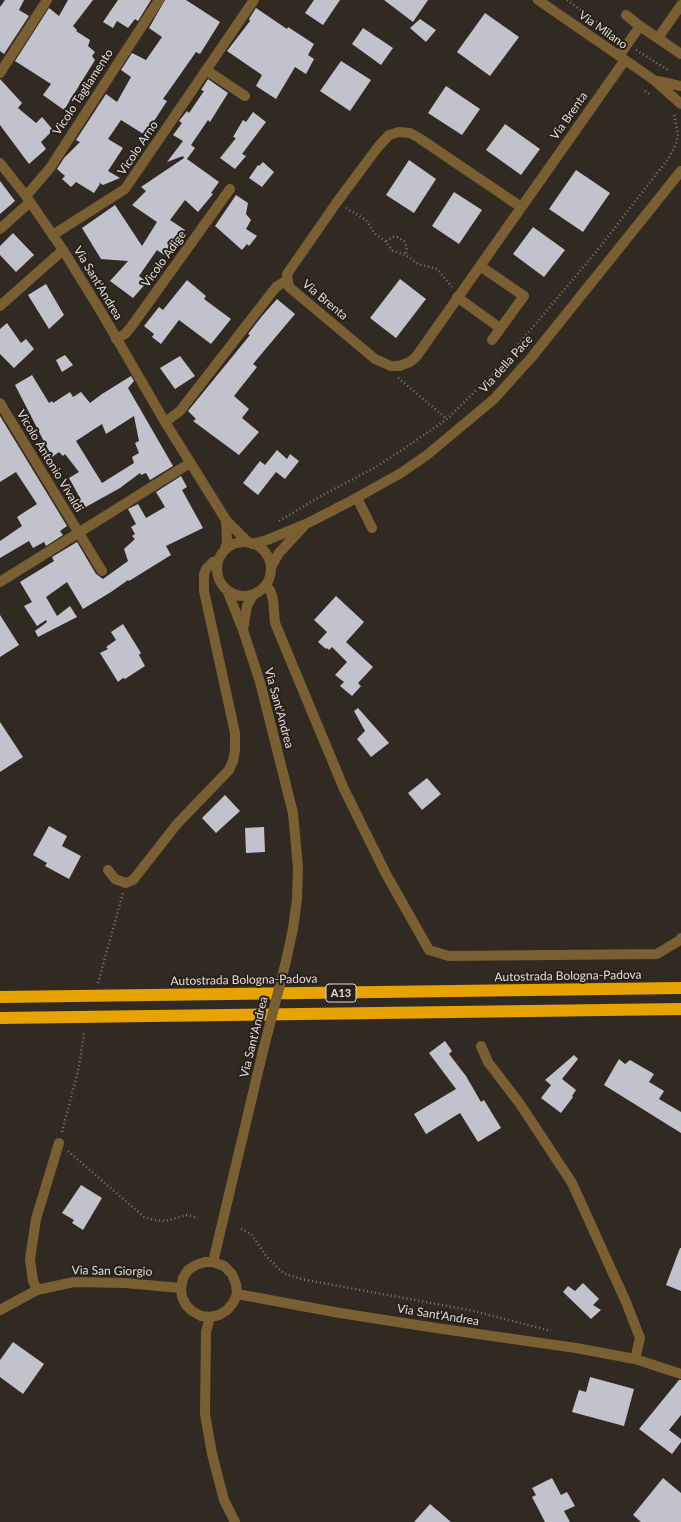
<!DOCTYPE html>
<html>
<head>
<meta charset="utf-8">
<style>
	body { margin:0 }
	canvas { display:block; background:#312a23 }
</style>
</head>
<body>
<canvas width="681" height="1522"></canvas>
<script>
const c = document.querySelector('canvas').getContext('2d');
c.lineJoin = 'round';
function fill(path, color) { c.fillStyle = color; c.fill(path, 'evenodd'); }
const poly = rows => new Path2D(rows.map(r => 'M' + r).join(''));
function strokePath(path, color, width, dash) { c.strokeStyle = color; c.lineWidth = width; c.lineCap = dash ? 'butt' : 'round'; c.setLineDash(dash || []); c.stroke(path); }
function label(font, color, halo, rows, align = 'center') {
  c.font = font + ' Lato,sans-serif'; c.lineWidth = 4; c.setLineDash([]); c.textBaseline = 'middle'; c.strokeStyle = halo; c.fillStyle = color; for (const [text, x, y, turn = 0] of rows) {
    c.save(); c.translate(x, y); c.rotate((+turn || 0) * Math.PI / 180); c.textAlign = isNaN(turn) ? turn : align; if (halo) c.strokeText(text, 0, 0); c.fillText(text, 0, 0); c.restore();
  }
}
const building = poly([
	[5,0,24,0,19,10,29,16,4,54,0,51,0,7],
	[68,0,93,0,73,26,77,30,76,31,90,40,88,46,95,52,92,56,95,60,64,110,43,95,51,84,15,61,49,8,59,16],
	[118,0,151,0,138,21,135,19,128,28,117,21,113,28,103,22],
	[165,0,186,0,220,22,200,54,196,52,163,99,167,101,145,135,121,120,108,139,123,148,108,171,120,178,103,185,98,182,100,184,94,193,76,182,71,187,62,179,65,176,57,169,64,158,80,142,76,140,106,94,117,102,131,77,121,70,132,53,146,60,162,37,149,28],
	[314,0,340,0,323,25,305,13],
	[384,0,428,0,413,22],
	[256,8,287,29,288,27,314,44,308,55,314,59,306,74,295,67,276,99,256,86,262,75,227,51,250,21,249,19],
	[485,13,519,37,490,76,457,52],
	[420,19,436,30,426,42,410,28],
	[363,28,393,48,381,65,352,44],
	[341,61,371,80,350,111,320,91],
	[0,79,22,103,18,108,36,123,42,117,53,130,41,142,46,149,29,164,0,125],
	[208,79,228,93,210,122,208,120,191,145,195,148,187,159,219,182,211,193,213,194,198,212,185,200,170,220,185,230,167,257,157,250,139,276,147,282,133,298,110,281,128,261,101,259,82,228,115,205,142,246,157,222,132,205,146,191,141,187,184,158,183,156,167,162,183,141,173,135,182,123,179,121,187,111,189,113,204,91,201,90],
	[446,86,480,109,462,135,428,113],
	[253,112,266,122,242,154,246,156,235,169,220,158,236,138,233,137,243,120,246,122],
	[505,124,540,149,521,175,486,150],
	[409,160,436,179,414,213,386,195],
	[263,162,274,172,262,187,249,178,258,165,259,166],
	[576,170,610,193,583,232,549,209],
	[0,181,15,201,0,214],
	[454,192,482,210,459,244,432,226],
	[236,195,248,203,246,214,251,220,246,229,257,236,249,246,247,244,242,250,215,226],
	[533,227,565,250,544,277,513,254],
	[13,233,34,255,16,272,0,255,0,246],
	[400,279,426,299,396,338,370,318],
	[187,280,206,296,204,299,231,319,211,344,179,320,161,344,152,337,154,334,144,326,159,307,163,310],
	[46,284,64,315,49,329,28,295],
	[277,299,295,314,253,364,257,367,234,396,249,409,242,418,259,432,239,455,193,421,196,419,188,411,250,335,248,334,262,316],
	[7,323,21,343,26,339,34,349,14,368,0,354,0,329],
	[65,355,73,365,62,372,56,360],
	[180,356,195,376,175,389,160,368],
	[32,375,49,403,52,401,53,403,70,392,73,397,81,392,90,403,102,394,131,376,134,381,128,388,173,466,150,480,146,473,141,475,140,473,120,488,75,513,69,504,80,498,69,478,79,472,65,454,63,456,59,452,52,457,15,385],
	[134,416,139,441,135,443,139,453,132,457,134,463,102,483,76,441,102,424,106,434],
	[0,416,67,526,60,531,63,535,46,546,44,542,33,548,29,541,0,558,0,541,22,526,17,517,37,504,16,472,0,482],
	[277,450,287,459,290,454,299,461,285,479,276,472,258,495,243,483,260,461,265,465],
	[181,476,187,487,182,490,203,528,166,546,171,555,129,581,128,580,111,592,83,609,67,582,46,597,57,616,70,606,77,617,38,637,35,631,47,622,46,620,37,626,24,606,32,602,20,582,54,561,52,557,77,542,96,574,103,579,128,561,124,549,135,539,132,536,135,534,131,527,136,524,128,509,138,504,146,518,165,507,156,492],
	[336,596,364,622,346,642,373,667,358,683,361,686,352,696,340,686,344,682,335,675,347,662,332,647,329,650,327,648,326,649,318,642,327,632,314,620],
	[0,615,19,645,0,657],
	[123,624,141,653,139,655,145,666,125,679,123,678,118,682,100,653,108,649,106,647,116,640,111,632],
	[358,708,389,743,371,757,357,739,365,731,354,711],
	[0,722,23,757,0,772],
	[427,778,441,794,422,810,408,793],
	[225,795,240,811,216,833,202,818],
	[49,826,67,836,62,846,81,856,69,879,45,866,47,863,33,855],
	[264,827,265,852,246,853,245,828],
	[445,1041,452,1051,449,1054,466,1076,481,1102,484,1100,501,1128,478,1142,460,1113,426,1134,414,1114,456,1089,429,1053],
	[574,1055,578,1059,562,1079,576,1090,572,1096,573,1097,561,1113,541,1098,551,1085,545,1080],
	[619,1059,625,1064,630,1060,654,1074,649,1082,664,1091,659,1099,681,1112,681,1133,604,1085],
	[81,1185,102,1198,83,1230,72,1223,74,1220,62,1213],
	[680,1248,681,1248,681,1291,666,1285],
	[583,1283,599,1299,593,1305,601,1310,591,1319,563,1292,568,1286,575,1291],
	[13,1342,44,1364,23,1394,0,1377,0,1360],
	[590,1377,634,1389,624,1426,572,1412,579,1390,586,1392],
	[679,1380,681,1380,681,1415,669,1430,681,1439,681,1442,672,1454,639,1429],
	[552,1478,561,1495,567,1492,575,1506,564,1511,570,1522,545,1522,532,1497,536,1495,532,1488],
	[663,1478,681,1493,681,1522,641,1522,633,1515],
	[430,1504,451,1522,414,1522]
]);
const path = poly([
	[567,0,619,38],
	[636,50,668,70],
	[645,91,651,95],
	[346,208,366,220,375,234,384,240,393,251,406,255,418,264,437,269,452,287],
	[386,241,393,237,397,237,404,241,407,248,405,255],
	[398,378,447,419],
	[279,521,321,496,376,467,396,454,447,419,496,371,596,252,668,159,676,144,678,134,674,114],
	[98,983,123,893],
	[62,1132,79,1067,84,1033],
	[68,1151,144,1217,155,1220,165,1221,187,1215,198,1218],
	[241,1229,251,1234,267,1257,283,1273,301,1279,474,1311,551,1331]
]);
const minor = poly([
	[538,0,654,80,681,104],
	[626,15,640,26],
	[658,38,681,5],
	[619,56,640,26,681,54],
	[206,70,245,96],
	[0,73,47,0],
	[658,81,681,86],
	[0,163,26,196,63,250,103,315,165,422,226,520,249,543],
	[26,196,50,168,159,0],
	[521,207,419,138,410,133,399,132,389,135,378,147,337,202,287,274,289,287,375,359,391,366,399,366,410,362,416,357,625,60],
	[0,229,30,202],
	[53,236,59,231,125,189,254,0],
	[480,266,524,296,492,340],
	[457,297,500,328],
	[0,306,63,250],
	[116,339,125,334,131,327,230,189],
	[0,403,102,571],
	[165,422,180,411,276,287,287,280],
	[357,498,372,528],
	'217 569a27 27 0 1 1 54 0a27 27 0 1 1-54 0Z',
	[252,544,267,540,306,524,349,502,401,473,427,455,494,399,531,358,681,171],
	[225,550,227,541,226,520],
	[271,567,279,553,303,527],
	[0,582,190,463],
	[265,586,270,590,273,599,275,623,344,789,386,874,429,950,449,956,657,954,680,940,681,938],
	[227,590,243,630,260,682,293,813,298,868,297,899,293,929,286,961],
	[243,630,247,606,253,595],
	[108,870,115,879,126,883,133,880,177,824,229,770,233,761,235,750,235,733,204,591,204,574,206,569,213,562,218,561],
	[481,1046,488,1062,520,1104,572,1183,626,1302,640,1338,635,1359],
	[205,1262,213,1262,224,1266,232,1274,236,1284,237,1294,233,1303,227,1310,219,1315,210,1317,201,1316,192,1311,186,1305,182,1297,181,1288,183,1278,188,1270,196,1265,205,1262],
	[213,1262,262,1055],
	[37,1290,33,1281,30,1259,36,1219,59,1143],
	[237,1294,340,1313,436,1328,576,1348,635,1359,681,1374],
	[0,1310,37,1290,74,1282,125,1283,181,1288],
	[210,1317,206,1332,205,1414,212,1454,224,1500,235,1522]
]);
const highway = poly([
	[0,997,681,988],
	[0,1018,681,1009]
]);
const minorBridge = poly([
	[262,1055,286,961]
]);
const shields = [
	[341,993,30]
];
const shieldNames = [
	["A13",341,993]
];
const streetNames = [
	["Via Milano",603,30,35],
	["Vicolo Tagliamento",83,92,-57],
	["Via Brenta",569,116,-55],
	["Vicolo Arno",138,148,-56],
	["Vicolo Adige",164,259,-54],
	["Via Sant'Andrea",98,283,59],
	["Via Brenta",325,300,40],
	["Via della Pace",506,364,-48],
	["Vicolo Antonio Vivaldi",50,461,59],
	["Via Sant'Andrea",279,708,75],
	["Autostrada Bologna-Padova",568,976,-1],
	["Autostrada Bologna-Padova",244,980,-1],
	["Via Sant'Andrea",254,1037,-76],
	["Via San Giorgio",112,1271,1],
	["Via Sant'Andrea",438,1315,9]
];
fill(building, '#c2c2cd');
strokePath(path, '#7e7872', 2.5, [1, 3]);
strokePath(minor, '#7a5f32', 10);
strokePath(highway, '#e7a302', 12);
strokePath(minorBridge, '#7a5f32', 10);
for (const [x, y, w] of shields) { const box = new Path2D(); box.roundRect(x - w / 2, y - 9, w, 18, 3); c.fillStyle = '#272019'; c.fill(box); strokePath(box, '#e0dcd7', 1); }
label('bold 11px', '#e0dcd7', null, shieldNames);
label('12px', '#e0dcd7', '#272019', streetNames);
</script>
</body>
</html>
